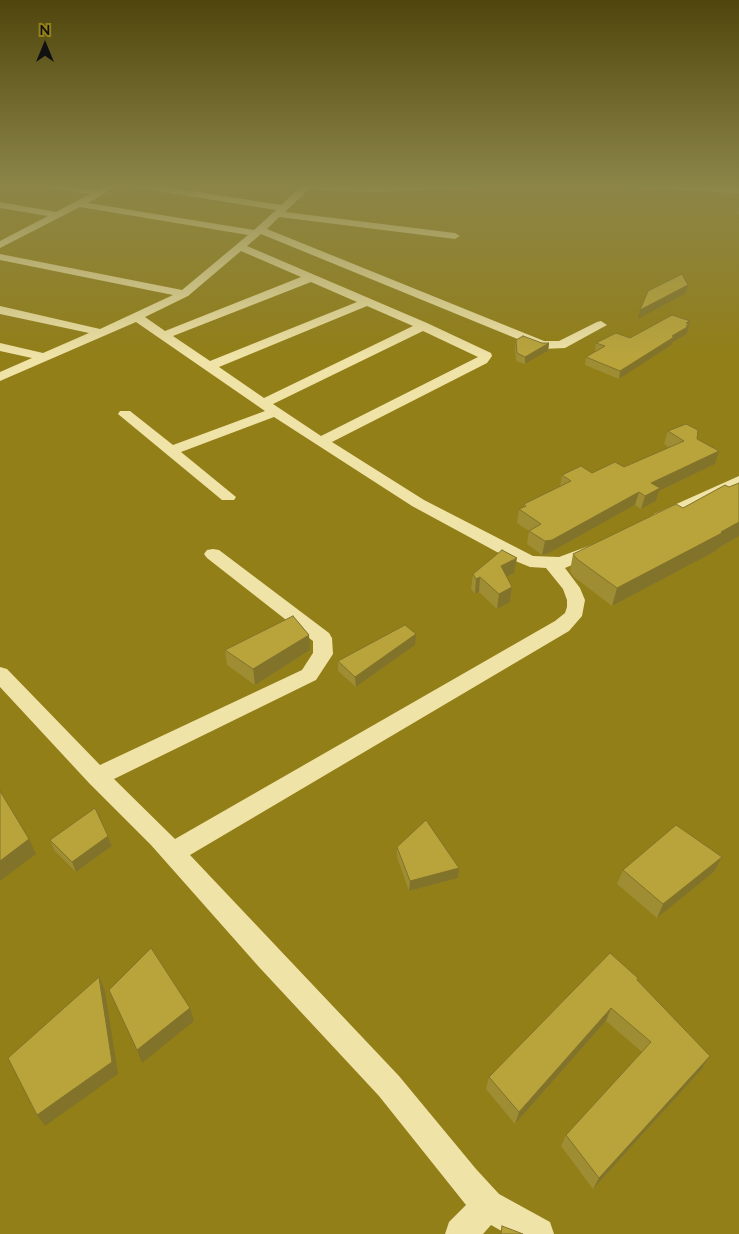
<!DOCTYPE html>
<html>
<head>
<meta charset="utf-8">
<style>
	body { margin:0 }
	#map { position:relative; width:739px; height:1234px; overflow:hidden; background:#927f18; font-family:Lato,sans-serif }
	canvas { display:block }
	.north { position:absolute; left:20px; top:20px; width:50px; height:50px; -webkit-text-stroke:4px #927f18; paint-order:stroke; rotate:0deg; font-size:14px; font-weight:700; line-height:20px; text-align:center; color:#111 }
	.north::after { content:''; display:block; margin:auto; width:18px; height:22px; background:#111; clip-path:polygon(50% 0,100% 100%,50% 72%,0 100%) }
</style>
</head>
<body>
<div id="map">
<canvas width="739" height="1234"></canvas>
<div class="north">N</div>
</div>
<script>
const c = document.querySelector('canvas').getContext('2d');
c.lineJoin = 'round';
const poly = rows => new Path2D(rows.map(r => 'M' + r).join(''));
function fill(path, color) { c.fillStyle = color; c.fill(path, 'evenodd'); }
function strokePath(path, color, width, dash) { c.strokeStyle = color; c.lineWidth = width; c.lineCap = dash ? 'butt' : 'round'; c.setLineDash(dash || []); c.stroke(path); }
const minor = poly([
	[36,184,57,184,98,190,110,184,121,184,88,203,254,230,276,210,133,187,129,184,149,184,281,205,304,184,309,184,312,186,310,188,285,212,455,233,460,236,455,239,279,217,267,229,544,341,559,341,597,322,601,321,607,325,565,348,542,349,261,234,247,246,427,323,491,353,492,356,487,363,332,442,424,500,533,556,559,557,594,544,600,545,603,549,600,553,565,568,580,588,585,600,582,616,569,631,190,855,399,1076,476,1169,499,1194,550,1222,554,1234,507,1234,491,1225,483,1234,445,1234,449,1222,466,1205,379,1096,259,967,151,845,89,783,0,687,0,667,7,669,100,765,302,670,313,653,313,641,207,558,204,554,207,550,213,549,219,550,329,633,332,638,333,654,316,680,114,779,175,839,555,621,565,613,567,607,567,600,563,589,546,568,530,567,508,558,412,506,274,417,181,452,236,497,234,500,222,500,118,414,120,411,130,411,173,445,265,411,136,322,0,381,0,372,32,358,0,351,0,343,43,353,89,333,0,314,0,306,100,329,173,295,0,260,0,254,182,290,248,235,80,207,0,248,0,241,48,216,0,208,0,202,56,212,90,194,40,187,36,184],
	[241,251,301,277,165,331,145,317,188,296,241,251],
	[311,282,357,302,210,361,173,336,311,282],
	[367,306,413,326,264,398,219,367,367,306],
	[423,331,478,357,321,436,273,404,423,331],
	[739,476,739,487,666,522,660,523,654,522,652,518,654,514,739,476]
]);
const tertiary = poly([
	[284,184,380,186,492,184,486,187,380,192,330,191,290,187,284,184],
	[617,184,687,184,739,187,739,193,623,187,617,184]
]);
const wall = poly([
	[739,206,739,215,736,215,738,208],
	[690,321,687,334,673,342,672,345,619,379,585,365,586,357,596,351,595,351,596,343,630,338],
	[516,340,542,343,549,343,548,351,525,364,516,361,515,347],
	[668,431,697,439,715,464,659,491,656,501,641,509,635,505,549,553,542,555,527,544,529,531,517,523,519,509,524,507,524,504,560,487,562,475,592,473,624,467,670,448,664,444],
	[739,483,739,536,717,549,716,551,612,606,574,577,570,571,573,554,683,508],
	[514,573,507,577,512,587,510,602,497,609,479,592,475,594,471,589,473,574],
	[415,645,356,687,338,671,338,661],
	[225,650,310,650,255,685,227,665],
	[108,836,112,846,76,872,54,850,50,840],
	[397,847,458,878,409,891,397,857],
	[722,857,714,872,657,918,617,884,623,870],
	[637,980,710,1056,702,1069,593,1189,561,1146,566,1135,642,1052,606,1021,515,1124,486,1089,489,1077]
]);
const shadedWall = poly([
	[688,285,686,293,638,319,640,310],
	[690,321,687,334,673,342,672,345,619,379,620,371,672,336,686,323],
	[549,343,548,351,525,364,525,357],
	[719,451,715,464,659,491,656,501,641,509,645,496,651,483],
	[639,492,635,505,549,553,542,555,545,541],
	[739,522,739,536,717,549,716,551,612,606,617,588],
	[517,558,514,573,499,581,501,566],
	[480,577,479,592,475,594,476,579],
	[512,587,510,602,497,609,499,594],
	[416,634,415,645,356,687,355,677],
	[309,635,310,650,255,685,253,669],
	[108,836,112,846,76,872,72,862],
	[29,839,36,854,0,881,0,861],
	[722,857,714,872,657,918,663,904],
	[459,868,458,878,409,891,410,881],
	[99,977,105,991,118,1074,45,1126,37,1115],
	[190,1008,194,1021,142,1063,137,1050],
	[611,1008,606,1021,515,1124,519,1112],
	[710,1056,702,1069,593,1189,599,1178]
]);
const building = poly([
	[682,274,688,285,640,310,648,291,682,274],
	[672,315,690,321,686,323,689,324,686,326,689,326,672,336,674,337,620,371,586,357,605,346,596,343,616,333,630,338,672,315],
	[523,336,542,343,549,343,525,357,517,353,516,340,523,336],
	[686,424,698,430,697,439,719,451,651,483,660,488,645,496,639,492,552,540,545,541,529,531,541,524,519,509,526,506,524,504,571,481,562,475,581,466,592,473,615,462,624,467,684,441,668,431,686,424],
	[739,483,739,522,721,532,722,533,617,588,577,559,573,554,676,504,683,508,725,485,729,487,739,483],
	[502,550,517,558,501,566,512,587,499,594,480,577,476,579,473,574,502,550],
	[293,616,309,635,253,669,225,650,293,616],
	[405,625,416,634,355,677,338,661,405,625],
	[0,791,29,839,0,861,0,791],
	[95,808,108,836,72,862,50,840,95,808],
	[426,820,459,868,410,881,397,847,426,820],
	[676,825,722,857,663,904,623,870,676,825],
	[151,948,190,1008,137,1050,109,990,151,948],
	[610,953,638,978,637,980,710,1056,599,1178,566,1135,651,1042,611,1008,519,1112,489,1077,610,953],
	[99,977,112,1062,37,1115,8,1058,99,977],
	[502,1226,523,1234,501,1234,502,1226]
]);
fill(minor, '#f0e3a7');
fill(tertiary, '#f0e3a7');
fill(wall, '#9f8d34');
fill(shadedWall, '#82732a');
fill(building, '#b9a43c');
strokePath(building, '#82732a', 1);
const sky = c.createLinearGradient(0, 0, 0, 357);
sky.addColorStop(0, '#50460d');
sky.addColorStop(0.52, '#8c8548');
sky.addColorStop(1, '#8c854800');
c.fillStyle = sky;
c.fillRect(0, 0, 739, 357);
</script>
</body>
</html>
